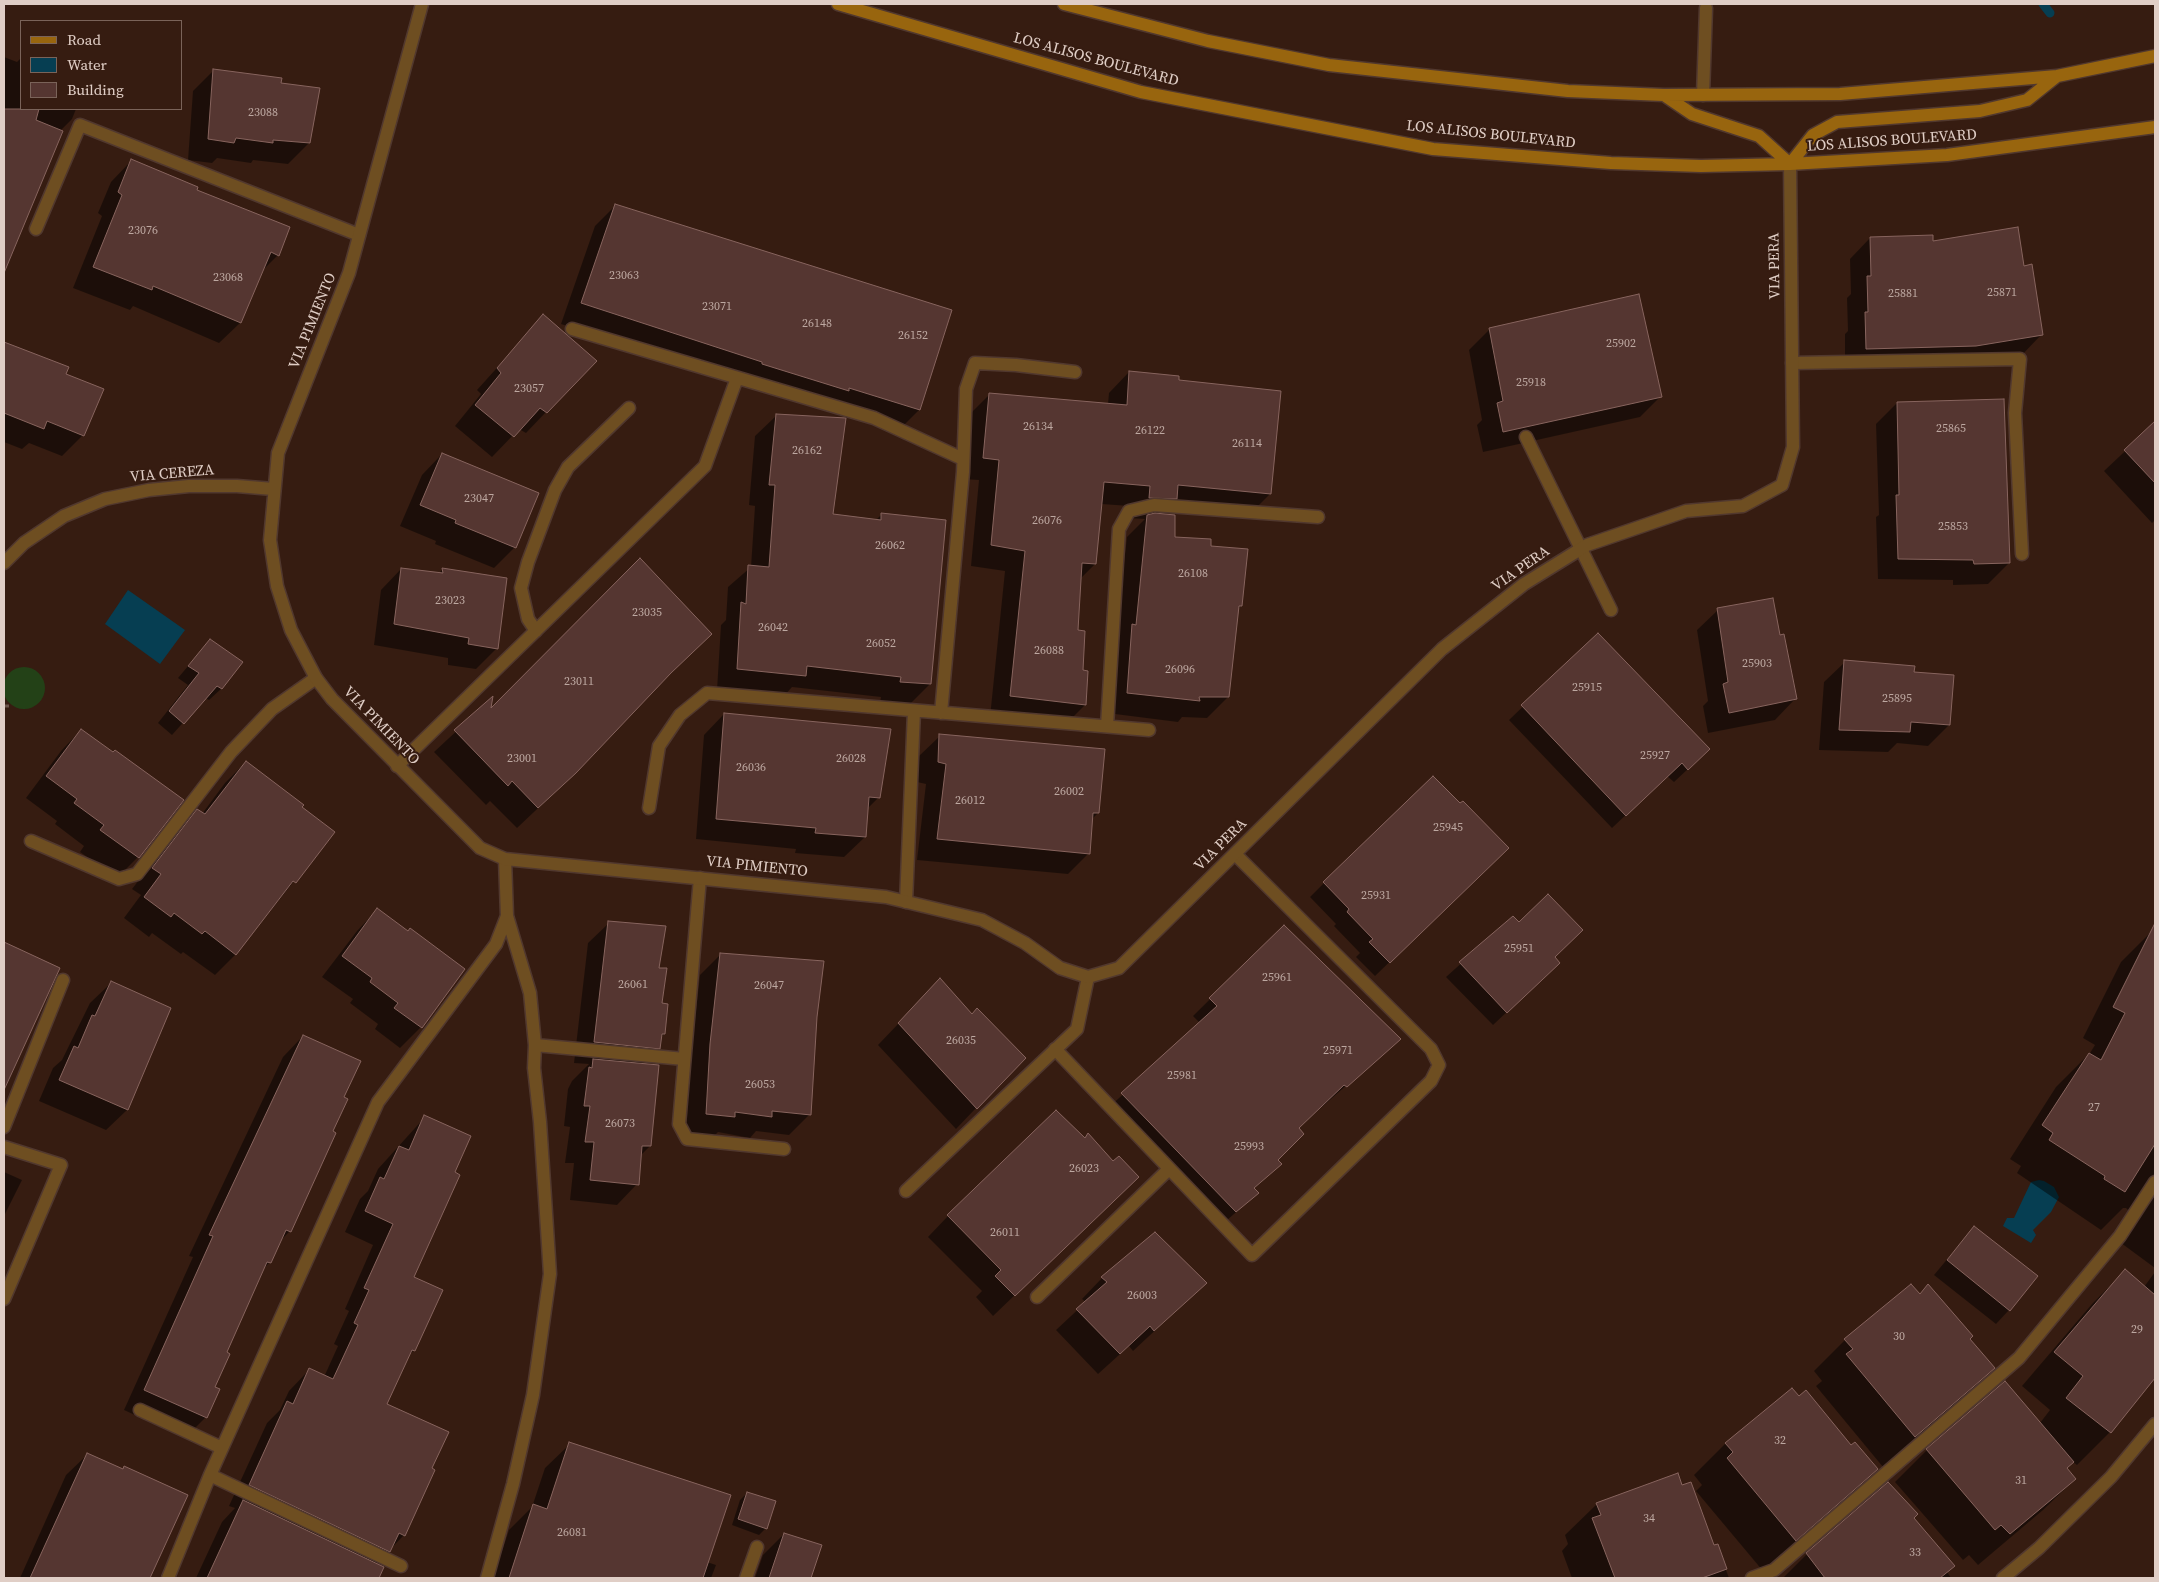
<!DOCTYPE html>
<html>
<head>
<meta charset="utf-8">
<style>
	body { margin:0 }
	#map { position:relative; width:2159px; height:1582px; overflow:hidden; background:#361c11; font-family:"Source Serif 4",serif }
	canvas { display:block }
	.frame { position:absolute; inset:0; border:5px solid #e0cec6; pointer-events:none }
	.legend { position:absolute; left:20px; top:20px; width:162px; height:90px; box-sizing:border-box; background:#361c11; border:1px solid #7a6359; margin:0; padding:6px 9px; list-style:none; font-size:15px; color:#e0cec6 }
	.legend li { display:flex; align-items:center; gap:10px; height:25px }
	.legend b { width:25px; border:1px solid #7a6359 }
</style>
</head>
<body>
<div id="map">
<canvas width="2159" height="1582"></canvas>
<div class="frame"></div>
<ul class="legend">
<li><b style="height:6px;background:#98650e"></b>Road</li>
<li><b style="height:14px;background:#063e52"></b>Water</li>
<li><b style="height:14px;background:#553631"></b>Building</li>
</ul>
</div>
<script>
const c = document.querySelector('canvas').getContext('2d');
c.lineJoin = 'round';
function fill(path, color) { c.fillStyle = color; c.fill(path, 'evenodd'); }
const poly = rows => new Path2D(rows.map(r => 'M' + r).join(''));
function strokePath(path, color, width, dash) { c.strokeStyle = color; c.lineWidth = width; c.lineCap = dash ? 'butt' : 'round'; c.setLineDash(dash || []); c.stroke(path); }
function label(font, color, halo, rows, align = 'center') {
  c.font = font + ' "Source Serif 4",serif'; c.lineWidth = 4; c.setLineDash([]); c.textBaseline = 'middle'; c.strokeStyle = halo; c.fillStyle = color; for (const [text, x, y, turn = 0] of rows) {
    c.save(); c.translate(x, y); c.rotate((+turn || 0) * Math.PI / 180); c.textAlign = isNaN(turn) ? turn : align; if (halo) c.strokeText(text, 0, 0); c.fillText(text, 0, 0); c.restore();
  }
}
const green = poly([
	'3 688a21 21 0 1 1 42 0a21 21 0 1 1-42 0Z'
]);
const water = poly([
	[128,590,185,630,160,664,105,624],
	[2039,1180,2044,1181,2054,1187,2059,1197,2051,1212,2033,1230,2036,1235,2031,1243,2003,1226,2007,1218,2014,1218,2031,1182]
]);
const shadow = poly([
	[4,57,17,62,21,58,21,109,76,109,72,119,60,131,11,197,4,215],
	[214,70,279,84,309,143,288,164,253,160,251,163,217,158,212,163,188,160,193,91],
	[131,161,195,190,278,255,262,271,240,323,219,343,133,306,130,310,73,288,102,216,98,213,111,182],
	[616,205,951,311,919,410,898,431,830,409,827,411,742,385,743,382,561,324,595,226],
	[1870,238,1932,242,2023,267,2041,335,2021,356,1954,366,1845,369,1845,334,1848,331,1847,298,1851,294,1850,259],
	[540,320,546,412,526,433,519,429,492,457,455,426,481,394,477,390],
	[1490,329,1661,396,1640,417,1483,452,1477,425,1482,420,1469,350],
	[4,343,67,368,65,374,83,435,62,456,29,443,22,449,4,442],
	[1129,372,1178,381,1270,494,1249,515,1167,506,1157,516,1174,538,1209,547,1241,606,1237,610,1228,697,1207,718,1182,717,1178,722,1107,713,1127,537,1145,519,1129,518,1130,506,1101,504,1095,564,1080,579,1076,631,1085,705,1064,726,990,717,1005,571,971,566,979,480,962,479,969,415,990,394,1108,404,1109,393],
	[1897,403,2009,563,1988,584,1953,585,1953,580,1878,579,1876,517,1879,515,1876,424],
	[776,416,832,515,876,520,882,514,930,684,909,705,880,703,881,697,792,687,784,696,717,690,721,625,726,620,728,587,751,567,755,506,749,505,755,436],
	[2155,423,2155,520,2152,523,2104,471],
	[442,454,515,547,494,568,435,544,436,541,400,526,422,475],
	[401,569,438,574,443,569,497,648,476,669,448,665,448,658,374,645,381,590],
	[1718,610,1779,636,1795,699,1775,720,1708,733,1703,706,1708,701,1697,630],
	[1598,634,1689,768,1674,782,1667,776,1612,828,1509,720],
	[210,640,241,662,221,689,209,700,205,698,172,735,158,723,188,685,178,678],
	[1845,662,1949,725,1928,746,1897,743,1888,752,1819,750,1824,682],
	[659,683,553,794,517,828,490,801,486,805,434,752,491,699,490,711],
	[724,714,878,798,867,809,865,837,844,857,795,853,796,849,696,839,704,735],
	[81,730,182,800,138,857,117,878,80,852,84,846,55,824,57,821,26,798,61,751],
	[940,736,1098,813,1091,820,1088,854,1068,874,917,860,926,784,917,782,919,756],
	[246,762,333,832,235,955,215,975,183,952,181,954,152,933,149,937,124,918,141,895,132,889,177,831,197,811,202,814,225,783],
	[1494,861,1375,976,1356,957,1360,953,1334,926,1336,924,1310,897,1324,883],
	[377,910,464,970,421,1027,400,1048,375,1029,378,1024,350,1003,353,999,322,977,357,931],
	[1513,917,1553,957,1545,976,1493,1025,1446,977],
	[609,923,658,969,664,1034,660,1038,659,1048,642,1065,650,1146,640,1156,637,1184,617,1205,570,1200,574,1163,565,1163,570,1127,564,1126,568,1089,572,1081,589,1064,574,1063,588,943],
	[1284,926,1399,1039,1298,1128,1276,1160,1280,1164,1253,1189,1258,1193,1218,1228,1105,1111,1200,1023,1193,1016],
	[2152,931,2155,932,2155,1268,2117,1240,2130,1212,2126,1208,2123,1208,2101,1230,2017,1173,2021,1166,2010,1159,2056,1087,2090,1053,2095,1045,2083,1038,2121,962],
	[4,944,58,968,4,1091],
	[721,954,815,1017,810,1114,789,1135,756,1131,750,1138,718,1132,713,1137,686,1135,690,1065,700,975],
	[111,983,169,1008,127,1110,106,1130,39,1101,53,1068,62,1060,90,1003],
	[920,1001,976,1108,956,1129,878,1045],
	[303,1036,290,1231,279,1242,270,1262,262,1270,225,1353,206,1417,185,1438,124,1410,193,1257,189,1256,283,1057],
	[425,1117,454,1172,412,1277,414,1350,408,1356,385,1405,431,1469,404,1535,376,1564,382,1567,377,1578,196,1578,222,1522,235,1508,229,1506,267,1423,280,1410,289,1391,309,1370,324,1377,338,1346,334,1344,349,1311,345,1309,373,1245,345,1232,360,1199,368,1191,378,1169],
	[4,1172,22,1180,4,1216],
	[1117,1197,993,1316,976,1297,982,1291,928,1237,948,1216],
	[1974,1227,2009,1310,1996,1324,1934,1275],
	[2125,1271,2144,1287,2155,1272,2155,1376,2110,1432,2077,1465,2073,1462,2066,1468,2075,1479,2043,1510,1978,1565,1969,1555,1963,1560,1895,1482,1927,1450,2005,1382,2040,1423,2050,1410,2022,1386,2092,1304],
	[1102,1278,1206,1283,1133,1351,1129,1346,1098,1374,1056,1330,1086,1302,1082,1299],
	[1928,1286,1993,1368,1962,1399,1883,1467,1816,1386,1822,1381,1814,1371,1845,1340,1919,1295],
	[1792,1389,1876,1469,1845,1501,1763,1571,1696,1491,1702,1485,1694,1475,1725,1444],
	[570,1444,707,1562,716,1565,711,1578,493,1578,509,1530,532,1507,545,1468],
	[87,1455,187,1496,149,1578,20,1578,66,1475],
	[1681,1486,1713,1547,1717,1546,1729,1578,1572,1578,1562,1551,1568,1544,1565,1535,1597,1504],
	[747,1493,766,1528,759,1535,732,1525,740,1500],
	[1912,1518,1951,1578,1783,1578,1807,1554],
	[784,1534,820,1546,810,1578,755,1578,763,1555]
]);
const stream = poly([
	[2043,4,2050,13]
]);
const building = poly([
	[213,69,282,78,281,83,320,88,310,143,273,140,273,143,236,138,234,143,208,139,213,69],
	[4,109,39,109,36,120,63,131,4,273,4,109],
	[131,159,198,187,197,190,290,227,279,256,271,252,241,323,153,286,152,290,93,267,122,195,118,192,131,159],
	[615,204,952,310,920,410,849,388,849,391,762,364,762,362,581,303,615,204],
	[2018,227,2024,266,2032,264,2043,335,1976,346,1866,349,1865,312,1868,312,1867,276,1871,276,1870,237,1933,235,1933,241,2018,227],
	[1639,294,1662,397,1503,432,1497,403,1503,401,1489,328,1639,294],
	[543,314,597,361,547,413,540,408,514,437,475,405,501,373,497,368,543,314],
	[4,342,69,367,66,374,104,389,84,436,47,421,44,429,4,413,4,342],
	[1129,371,1179,376,1179,380,1281,391,1271,494,1178,485,1177,499,1149,498,1150,486,1104,482,1096,564,1082,563,1078,630,1085,631,1083,670,1088,671,1086,705,1010,696,1025,551,991,545,999,460,983,458,989,393,1127,405,1129,371],
	[2004,399,2010,563,1974,564,1973,560,1898,559,1896,495,1899,495,1897,402,2004,399],
	[776,414,846,418,833,514,881,520,881,513,946,520,931,684,900,682,901,677,807,666,806,676,737,669,741,602,746,604,748,565,769,567,775,485,769,485,776,414],
	[2155,421,2155,483,2124,450,2155,421],
	[442,453,539,493,516,548,455,523,456,520,420,505,442,453],
	[1155,513,1175,515,1175,537,1211,539,1211,546,1248,549,1242,606,1239,606,1229,697,1199,697,1200,701,1127,693,1132,624,1136,625,1147,515,1155,513],
	[640,558,712,634,671,673,576,773,538,808,512,781,508,786,454,730,493,696,491,708,640,558],
	[401,568,443,573,442,568,507,578,498,649,468,644,469,638,394,624,401,568],
	[1773,598,1780,635,1784,634,1797,699,1729,713,1723,684,1728,682,1717,608,1773,598],
	[1598,633,1710,749,1688,770,1682,763,1626,816,1521,705,1598,633],
	[210,639,243,662,222,689,217,686,184,724,169,711,199,673,188,666,210,639],
	[1844,660,1915,666,1914,672,1954,675,1950,725,1911,722,1910,732,1839,730,1844,660],
	[724,713,891,729,880,798,869,797,866,837,815,833,816,828,716,819,724,713],
	[81,729,113,752,115,750,184,800,139,858,100,830,104,825,74,803,77,799,46,776,81,729],
	[939,734,1105,749,1099,813,1093,813,1090,854,937,839,946,764,938,762,939,734],
	[246,761,304,805,302,807,335,832,296,883,293,881,236,955,205,931,202,934,174,913,171,917,144,897,161,874,152,868,197,809,205,814,246,761],
	[1433,776,1460,803,1463,801,1509,848,1390,963,1369,942,1373,939,1347,912,1349,909,1323,882,1433,776],
	[1548,894,1583,930,1555,957,1560,963,1507,1013,1459,962,1513,916,1519,922,1548,894],
	[377,908,408,931,410,928,465,969,422,1028,394,1008,398,1003,370,982,372,978,342,956,377,908],
	[608,921,666,926,659,968,667,968,662,1003,668,1004,665,1034,662,1034,660,1049,594,1042,608,921],
	[2155,923,2155,1144,2125,1192,2104,1179,2105,1176,2049,1140,2053,1133,2042,1125,2089,1053,2101,1060,2125,1013,2113,1007,2155,923],
	[1284,925,1401,1039,1347,1087,1344,1085,1299,1128,1304,1134,1278,1160,1282,1164,1254,1188,1259,1193,1236,1212,1121,1093,1217,1006,1209,998,1284,925],
	[4,942,60,968,4,1090,4,942],
	[720,953,824,961,817,1017,811,1115,772,1111,772,1117,735,1112,735,1117,706,1114,710,1044,720,953],
	[940,978,972,1014,977,1008,1026,1058,977,1109,898,1023,940,978],
	[111,981,171,1008,128,1110,59,1080,74,1046,78,1048,92,1015,95,1016,111,981],
	[303,1035,361,1061,344,1097,348,1099,333,1131,336,1133,291,1232,286,1230,271,1263,267,1262,227,1352,230,1354,215,1387,220,1389,207,1418,144,1390,213,1236,209,1235,303,1035],
	[593,1059,659,1065,651,1146,642,1146,639,1185,590,1180,594,1142,585,1142,590,1106,584,1106,589,1067,592,1068,593,1059],
	[1056,1110,1085,1138,1088,1133,1113,1161,1119,1156,1139,1177,1015,1296,995,1276,1001,1270,947,1215,1056,1110],
	[424,1115,471,1136,455,1172,460,1175,414,1277,443,1290,415,1351,412,1350,387,1404,449,1432,432,1468,435,1470,405,1536,399,1533,390,1552,249,1485,287,1401,293,1404,309,1368,333,1379,358,1325,354,1323,369,1290,364,1288,393,1224,365,1211,380,1177,384,1179,399,1146,409,1150,424,1115],
	[1974,1226,2038,1276,2010,1311,1947,1260,1974,1226],
	[1155,1232,1207,1283,1154,1331,1150,1326,1120,1354,1076,1309,1107,1282,1101,1277,1155,1232],
	[2125,1269,2155,1295,2155,1378,2111,1433,2066,1398,2083,1376,2054,1352,2125,1269],
	[1911,1284,1920,1294,1928,1284,1973,1336,1970,1339,1995,1368,1915,1437,1846,1354,1853,1349,1844,1339,1911,1284],
	[2005,1381,2074,1462,2067,1468,2076,1479,2010,1534,2001,1525,1995,1530,1926,1449,2005,1381],
	[1792,1388,1799,1396,1806,1390,1851,1445,1855,1442,1878,1469,1796,1541,1727,1458,1733,1452,1725,1443,1792,1388],
	[569,1442,731,1495,703,1578,509,1578,533,1504,547,1509,569,1442],
	[87,1453,123,1469,124,1466,188,1495,150,1578,30,1578,87,1453],
	[1678,1473,1682,1485,1691,1482,1714,1545,1718,1544,1727,1569,1702,1578,1615,1578,1592,1518,1601,1515,1596,1503,1678,1473],
	[1888,1482,1918,1514,1914,1518,1955,1566,1940,1578,1825,1578,1806,1553,1888,1482],
	[747,1492,776,1501,767,1529,738,1519,747,1492],
	[243,1500,384,1567,379,1578,207,1578,243,1500],
	[784,1533,822,1545,811,1578,769,1578,784,1533]
]);
const path = poly([
	[4,706,9,706,10,704]
]);
const service = poly([
	[1703,95,1706,8],
	[36,229,80,125,359,235],
	[572,329,874,418,963,459],
	[1792,363,2020,359,2015,413,2022,554],
	[1526,437,1611,610],
	[536,631,528,619,521,588,528,562,555,490,568,467,629,408],
	[941,713,963,472,966,389,975,363,1016,365,1075,372],
	[1107,726,1119,529,1129,511,1154,505,1318,517],
	[397,766,705,466,737,378],
	[649,808,659,746,680,715,707,693,1149,730],
	[31,841,119,879,137,874,231,752,272,709,316,678],
	[700,878,679,1124,687,1139,784,1149],
	[906,902,914,711],
	[535,1045,684,1059],
	[1055,1049,1252,1255,1431,1081,1439,1065,1431,1049,1235,854],
	[4,1127,63,980],
	[4,1147,61,1165,4,1299],
	[1037,1297,1169,1169],
	[140,1410,222,1448],
	[210,1475,401,1566],
	[168,1578,210,1475,378,1102,496,944,507,916,505,859],
	[487,1578,513,1484,533,1395,550,1274,540,1122,534,1068,535,1045,530,993,507,916],
	[746,1578,757,1547],
	[1752,1578,1774,1570,2019,1358,2120,1236,2155,1182],
	[2003,1578,2039,1548,2111,1477,2155,1424]
]);
const minor = poly([
	[906,1191,1077,1029,1088,977]
]);
const tertiary = poly([
	[422,4,349,273,278,453,270,540,277,586,291,630,316,678,332,699,480,848,505,859,886,897,982,920,1025,943,1060,968,1088,977,1119,968,1442,649,1524,584,1587,545,1686,511,1743,506,1782,485,1793,447,1790,164],
	[4,563,24,543,64,516,105,499,149,490,189,486,237,486,273,489]
]);
const secondary = poly([
	[838,4,1141,92,1433,149,1611,163,1701,166,1790,164,1947,155,2155,127],
	[1064,4,1208,41,1329,65,1568,91,1664,95,1840,94,2057,76,2155,56],
	[1664,95,1692,114,1759,136,1790,164,1813,135,1837,122,1980,111,2027,100,2057,76]
]);
const numberNames = [
	["23088",263,113],
	["23076",143,231],
	["23063",624,276],
	["23068",228,278],
	["25871",2002,293],
	["25881",1903,294],
	["23071",717,307],
	["26148",817,324],
	["26152",913,336],
	["25902",1621,344],
	["25918",1531,383],
	["23057",529,389],
	["26134",1038,427],
	["25865",1951,429],
	["26122",1150,431],
	["26114",1247,444],
	["26162",807,451],
	["23047",479,499],
	["26076",1047,521],
	["25853",1953,527],
	["26062",890,546],
	["26108",1193,574],
	["23023",450,601],
	["23035",647,613],
	["26042",773,628],
	["26052",881,644],
	["26088",1049,651],
	["25903",1757,664],
	["26096",1180,670],
	["23011",579,682],
	["25915",1587,688],
	["25895",1897,699],
	["25927",1655,756],
	["23001",522,759],
	["26028",851,759],
	["26036",751,768],
	["26002",1069,792],
	["26012",970,801],
	["25945",1448,828],
	["25931",1376,896],
	["25951",1519,949],
	["25961",1277,978],
	["26061",633,985],
	["26047",769,986],
	["26035",961,1041],
	["25971",1338,1051],
	["25981",1182,1076],
	["26053",760,1085],
	["27",2094,1108],
	["26073",620,1124],
	["25993",1249,1147],
	["26023",1084,1169],
	["26011",1005,1233],
	["26003",1142,1296],
	["29",2137,1330],
	["30",1899,1337],
	["32",1780,1441],
	["31",2021,1481],
	["34",1649,1519],
	["26081",572,1533],
	["33",1915,1553]
];
const streetNames = [
	["LOS ALISOS BOULEVARD",1096,60,15],
	["LOS ALISOS BOULEVARD",1491,135,6],
	["LOS ALISOS BOULEVARD",1892,141,-4],
	["VIA PERA",1775,266,-91],
	["VIA PIMIENTO",313,321,-68],
	["VIA CEREZA",172,474,-5],
	["VIA PERA",1521,569,-35],
	["VIA PIMIENTO",381,726,46],
	["VIA PERA",1221,845,-45],
	["VIA PIMIENTO",757,867,6]
];
fill(green, '#234117');
fill(water, '#063e52');
fill(shadow, '#0007');
strokePath(stream, '#063e52', 9);
fill(building, '#553631');
strokePath(building, '#87645e', 1);
strokePath(service, '#51382e', 15);
strokePath(minor, '#51382e', 15);
strokePath(tertiary, '#51382e', 15);
strokePath(secondary, '#51382e', 15);
strokePath(path, '#6c544a', 3, [5, 2.5]);
strokePath(service, '#6e4e21', 12);
strokePath(minor, '#6e4e21', 12);
strokePath(tertiary, '#6e4e21', 12);
strokePath(secondary, '#98650e', 12);
label('12px', '#bda8a1', null, numberNames);
label('15px', '#e0cec6', '#361c11', streetNames);
</script>
</body>
</html>
